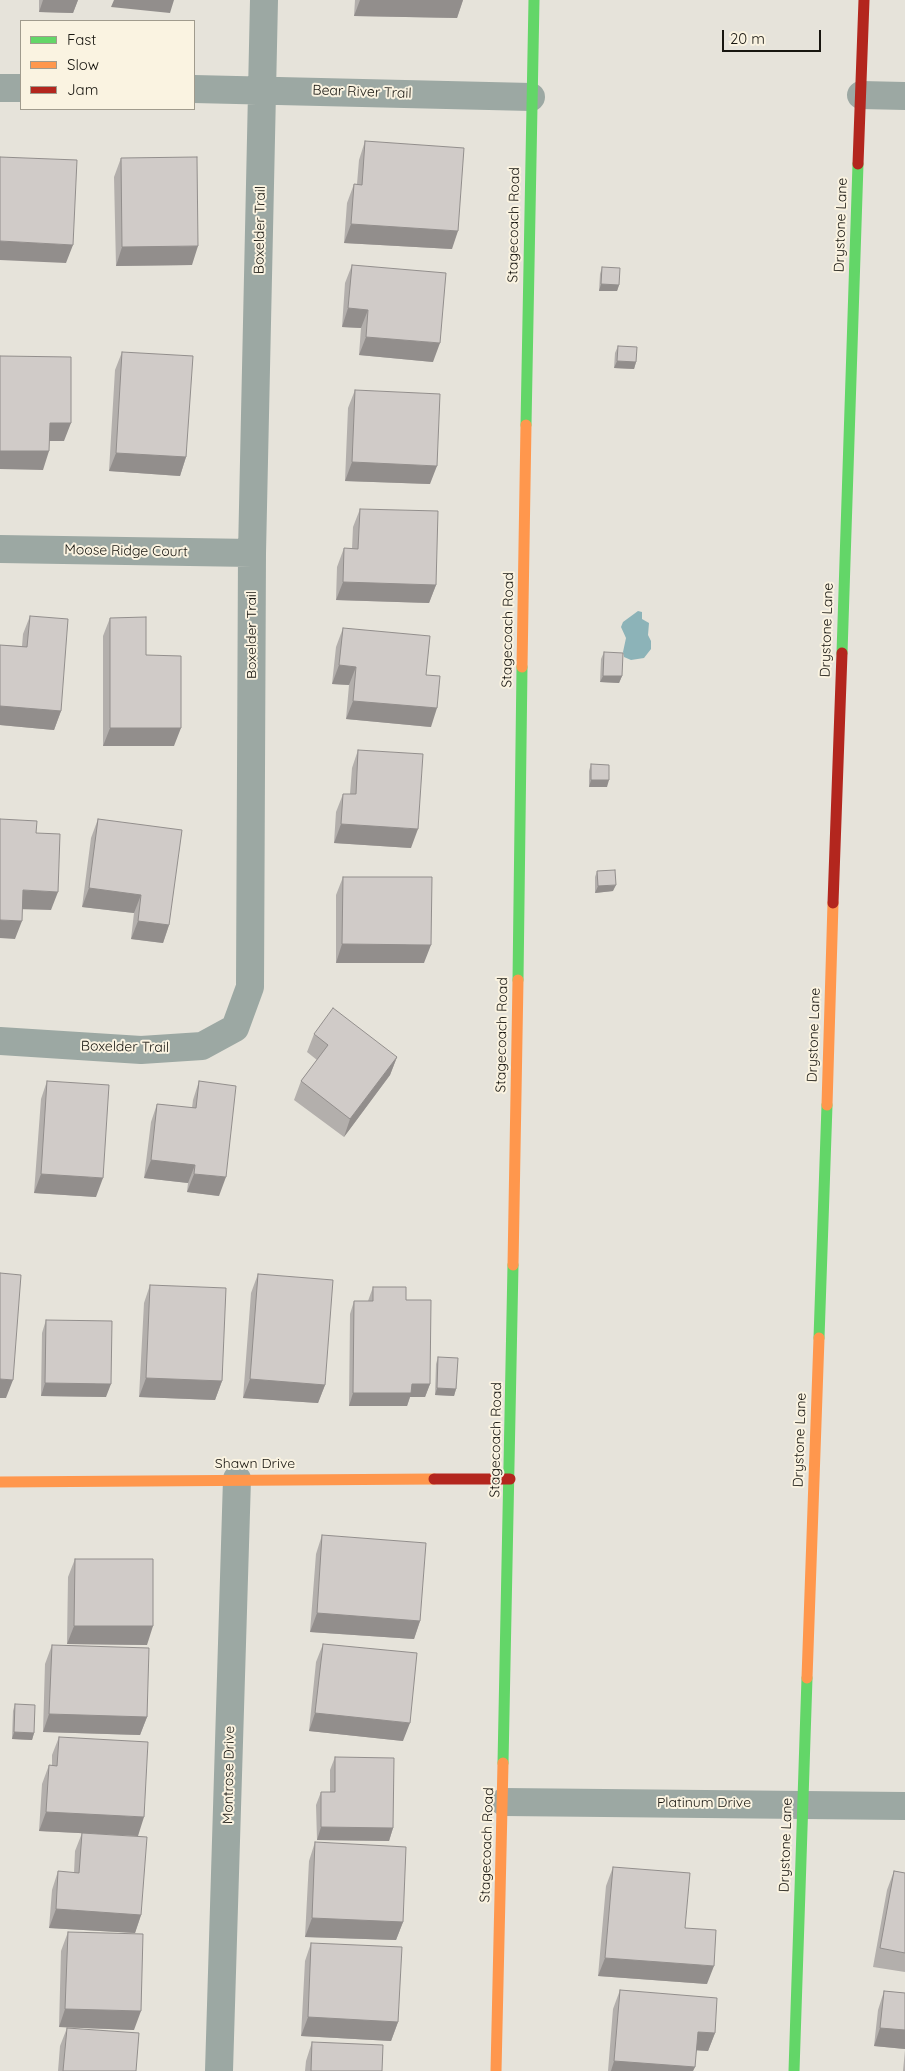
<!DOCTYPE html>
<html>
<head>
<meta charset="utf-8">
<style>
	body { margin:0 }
	#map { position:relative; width:905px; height:2071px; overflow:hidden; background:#e6e3da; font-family:Quicksand,sans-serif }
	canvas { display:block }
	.legend { position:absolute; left:20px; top:20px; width:175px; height:90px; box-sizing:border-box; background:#faf3e1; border:1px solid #a09b8d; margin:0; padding:6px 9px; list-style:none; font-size:15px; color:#181610 }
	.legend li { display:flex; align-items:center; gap:10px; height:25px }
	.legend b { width:25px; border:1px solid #a09b8d }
	.scale { position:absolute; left:722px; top:30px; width:99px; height:22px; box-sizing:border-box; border:2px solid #181610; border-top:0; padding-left:6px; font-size:15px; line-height:18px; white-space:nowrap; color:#181610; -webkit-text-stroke:4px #faf3e1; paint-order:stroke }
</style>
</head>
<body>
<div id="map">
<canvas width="905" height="2071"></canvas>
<ul class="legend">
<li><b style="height:6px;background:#63d668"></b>Fast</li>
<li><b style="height:6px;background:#ff974d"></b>Slow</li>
<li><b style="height:6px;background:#b3261e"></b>Jam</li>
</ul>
<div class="scale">20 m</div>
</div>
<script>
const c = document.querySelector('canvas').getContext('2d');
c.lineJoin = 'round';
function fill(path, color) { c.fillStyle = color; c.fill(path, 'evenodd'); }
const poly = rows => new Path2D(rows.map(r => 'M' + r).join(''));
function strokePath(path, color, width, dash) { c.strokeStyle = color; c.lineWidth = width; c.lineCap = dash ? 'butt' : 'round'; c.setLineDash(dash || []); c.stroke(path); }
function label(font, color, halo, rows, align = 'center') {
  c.font = font + ' Quicksand,sans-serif'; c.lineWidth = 4; c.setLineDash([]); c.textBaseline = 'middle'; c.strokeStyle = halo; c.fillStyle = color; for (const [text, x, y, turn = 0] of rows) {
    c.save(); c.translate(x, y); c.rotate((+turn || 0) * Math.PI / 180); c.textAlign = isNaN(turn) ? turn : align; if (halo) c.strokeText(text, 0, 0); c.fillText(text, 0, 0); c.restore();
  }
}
const water = poly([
	[638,611,642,612,642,619,649,623,648,635,651,641,651,649,644,658,631,660,624,657,623,652,626,638,621,627,623,622]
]);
const street = poly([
	[0,88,21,88],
	[194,89,531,97],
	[861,95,905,96],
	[0,549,252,553],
	[0,1041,141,1050,202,1046,235,1028,250,987,252,553,264,0],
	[504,1802,905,1806],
	[219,2071,237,1479]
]);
const fast = poly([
	[526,425,534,0],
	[842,653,858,164],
	[518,980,522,667],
	[819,1338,827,1105],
	[503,1763,513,1265],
	[794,2071,807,1678]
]);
const slow = poly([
	[522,667,526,425],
	[827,1105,833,903],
	[513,1265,518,980],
	[0,1482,434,1479],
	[807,1678,819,1338],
	[496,2071,503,1763]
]);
const jam = poly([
	[858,164,864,0],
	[833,903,842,653],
	[434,1479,510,1479]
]);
const wall = poly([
	[39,0,78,0,73,13,39,12],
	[355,0,463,0,457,18,354,16],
	[365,141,452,249,344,243,347,203,354,184,357,184,359,160],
	[121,158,192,265,116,266,114,177],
	[352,265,433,362,359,355,361,328,342,327,345,283],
	[602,267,619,285,617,291,599,291,600,274],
	[618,346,636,362,634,369,614,368,615,353],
	[122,352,186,457,180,476,109,471,115,370],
	[355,390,430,484,345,481,348,408],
	[360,509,436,585,429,603,336,600,337,567,344,548,352,549,353,527],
	[30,616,61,711,54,730,0,725,0,645,22,646,23,634],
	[110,618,146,655,174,746,103,746,103,636],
	[343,628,426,675,431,727,346,719,349,685,332,684,336,647],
	[604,652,622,676,619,683,600,682,601,659],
	[358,750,411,848,334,843,336,812,343,794,350,794,352,768],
	[591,764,607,787,589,787,589,771],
	[98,819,169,925,163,943,131,939,134,913,82,907,91,838],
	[597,871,613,891,595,893,595,877],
	[343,877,424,963,336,963,336,895],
	[314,1034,397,1057,390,1075,344,1137,294,1100,301,1081,317,1060,307,1052],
	[47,1081,96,1197,34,1193,41,1099],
	[199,1081,219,1196,187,1192,188,1183,144,1178,151,1122,157,1104,192,1108,193,1100],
	[258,1274,325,1385,318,1403,243,1398,251,1293],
	[150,1285,222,1381,215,1400,139,1397,144,1303],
	[373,1287,406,1300,430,1384,425,1397,410,1397,407,1406,349,1406,350,1314,354,1301,368,1301],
	[46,1320,106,1397,41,1396,42,1333],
	[438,1357,456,1389,454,1396,435,1395,436,1364],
	[322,1535,420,1621,414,1639,310,1632,316,1554],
	[75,1559,147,1645,67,1644,68,1577],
	[323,1644,403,1741,309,1731,316,1662],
	[52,1645,147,1717,140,1735,43,1732,45,1664],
	[15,1704,34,1733,32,1740,12,1739,13,1711],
	[59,1737,138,1836,39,1831,42,1784,49,1765,52,1765,52,1755],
	[335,1757,393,1828,389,1841,317,1840,316,1805,321,1792,330,1792,330,1770],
	[82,1833,141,1915,135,1933,49,1928,52,1890,58,1871,74,1873,75,1851],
	[315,1842,403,1922,396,1940,305,1937,309,1861],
	[613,1867,685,1928,707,1984,598,1976,606,1886],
	[894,1871,905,1873,905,1972,873,1967,887,1890],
	[68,1932,134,2030,59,2027,61,1951],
	[311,1943,398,2022,391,2041,301,2036,305,1961],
	[620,1990,715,2033,708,2051,696,2050,695,2067,693,2071,608,2071,613,2009],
	[884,1991,905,1993,905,2049,874,2046,878,2010],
	[67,2028,136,2071,58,2071,60,2046],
	[312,2042,382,2071,305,2071,306,2061],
	[905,2050,905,2071,903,2071]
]);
const shadedWall = poly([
	[43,0,78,0,73,13,39,12],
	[114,0,174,0,170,13,111,7],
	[360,0,463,0,457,18,354,16],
	[351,224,458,231,452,249,344,243],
	[0,241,73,245,66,263,0,260],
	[198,246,192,265,116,266,122,247],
	[601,284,619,285,617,291,599,291],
	[348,308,368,310,361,328,342,327],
	[366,337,440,343,433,362,359,355],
	[617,361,636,362,634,369,614,368],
	[50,423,71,423,64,441,43,441],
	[0,451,49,451,43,470,0,469],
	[116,453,186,457,180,476,109,471],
	[352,462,437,466,430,484,345,481],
	[343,582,436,585,429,603,336,600],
	[339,665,356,667,349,685,332,684],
	[603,676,622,676,619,683,600,682],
	[353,701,437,708,431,727,346,719],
	[0,706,61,711,54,730,0,725],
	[110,728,181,728,174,746,103,746],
	[591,780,609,780,607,787,589,787],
	[341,824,418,829,411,848,334,843],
	[616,885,613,891,595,893,598,886],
	[89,888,141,895,134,913,82,907],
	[23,890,58,892,51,910,16,909],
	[0,920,22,921,15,939,0,938],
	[138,921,169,925,163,943,131,939],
	[342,944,431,945,424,963,336,963],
	[397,1057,390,1075,344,1137,350,1119],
	[151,1160,195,1165,188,1183,144,1178],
	[41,1174,103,1178,96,1197,34,1193],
	[194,1174,226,1177,219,1196,187,1192],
	[146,1378,222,1381,215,1400,139,1397],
	[0,1379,13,1380,6,1398,0,1398],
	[250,1379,325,1385,318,1403,243,1398],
	[45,1383,111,1384,106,1397,41,1396],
	[412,1384,430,1384,425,1397,410,1397,407,1406,349,1406,353,1393],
	[437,1388,456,1389,454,1396,435,1395],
	[317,1613,420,1621,414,1639,310,1632],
	[74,1626,153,1626,147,1645,67,1644],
	[315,1713,410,1723,403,1741,309,1731],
	[49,1714,147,1717,140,1735,43,1732],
	[14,1732,34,1733,32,1740,12,1739],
	[46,1812,144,1817,138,1836,39,1831],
	[321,1827,393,1828,389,1841,317,1840],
	[56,1909,141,1915,135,1933,49,1928],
	[312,1918,403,1922,396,1940,305,1937],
	[605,1958,714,1966,707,1984,598,1976],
	[65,2009,141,2011,134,2030,59,2027],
	[308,2017,398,2022,391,2041,301,2036],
	[880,2028,905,2030,905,2049,874,2046],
	[698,2032,715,2033,708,2051,691,2050],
	[614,2061,695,2067,693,2071,611,2071]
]);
const building = poly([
	[365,141,464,148,458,231,351,224,354,184,362,185,365,141],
	[0,157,77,160,73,245,0,241,0,157],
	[197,157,198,246,122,247,121,158,197,157],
	[352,265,446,273,440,343,366,337,368,310,348,308,352,265],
	[602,267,620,268,619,285,601,284,602,267],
	[618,346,637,347,636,362,617,361,618,346],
	[122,352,193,356,186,457,116,453,122,352],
	[0,356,71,357,71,423,50,423,49,451,0,451,0,356],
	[355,390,440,394,437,466,352,462,355,390],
	[360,509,438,511,436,585,343,582,344,548,358,549,360,509],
	[30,616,68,619,61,711,0,706,0,645,27,647,30,616],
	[146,617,146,655,181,656,181,728,110,728,110,618,146,617],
	[343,628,430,636,426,675,440,676,437,708,353,701,356,667,339,665,343,628],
	[604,652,623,653,622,676,603,676,604,652],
	[358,750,423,754,418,829,341,824,343,794,356,794,358,750],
	[591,764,609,765,609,780,591,780,591,764],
	[0,819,37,821,36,833,60,834,58,892,23,890,22,921,0,920,0,819],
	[98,819,182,830,169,925,138,921,141,895,89,888,98,819],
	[615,870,616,885,598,886,597,871,615,870],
	[343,877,432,877,431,945,342,944,343,877],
	[333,1008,397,1057,350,1119,301,1081,328,1045,314,1034,333,1008],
	[47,1081,109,1085,103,1178,41,1174,47,1081],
	[199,1081,236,1086,226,1177,194,1174,195,1165,151,1160,157,1104,196,1108,199,1081],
	[0,1273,21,1275,13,1380,0,1379,0,1273],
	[258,1274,333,1280,325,1385,250,1379,258,1274],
	[150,1285,226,1288,222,1381,146,1378,150,1285],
	[373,1287,406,1287,406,1300,431,1300,430,1384,412,1384,411,1393,353,1393,354,1301,373,1301,373,1287],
	[46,1320,112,1321,111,1384,45,1383,46,1320],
	[438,1357,458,1358,456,1389,437,1388,438,1357],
	[322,1535,426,1543,420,1621,317,1613,322,1535],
	[75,1559,153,1559,153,1626,74,1626,75,1559],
	[323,1644,417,1653,410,1723,315,1713,323,1644],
	[52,1645,149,1648,147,1717,49,1714,52,1645],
	[15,1704,35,1705,34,1733,14,1732,15,1704],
	[59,1737,148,1742,144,1817,46,1812,49,1765,57,1766,59,1737],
	[335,1757,394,1758,393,1828,321,1827,321,1792,335,1792,335,1757],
	[82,1833,147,1837,141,1915,56,1909,58,1871,79,1873,82,1833],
	[315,1842,406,1847,403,1922,312,1918,315,1842],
	[613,1867,690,1873,685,1928,716,1930,714,1966,605,1958,613,1867],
	[894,1871,905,1873,905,1953,880,1948,894,1871],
	[68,1932,143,1934,141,2011,65,2009,68,1932],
	[311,1943,402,1947,398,2022,308,2017,311,1943],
	[620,1990,717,1998,715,2033,698,2032,695,2067,614,2061,620,1990],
	[884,1991,905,1993,905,2030,880,2028,884,1991],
	[67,2028,139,2033,136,2071,63,2071,67,2028],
	[312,2042,383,2045,382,2071,311,2071,312,2042]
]);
const streetNames = [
	["Bear River Trail",362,92,2],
	["Stagecoach Road",514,225,-89],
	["Drystone Lane",841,225,-88],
	["Boxelder Trail",260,230,-89],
	["Moose Ridge Court",126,551,1],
	["Stagecoach Road",508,630,-89],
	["Drystone Lane",827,630,-88],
	["Boxelder Trail",252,635,-90],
	["Stagecoach Road",502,1035,-89],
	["Drystone Lane",814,1035,-88],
	["Boxelder Trail",125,1047,1],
	["Stagecoach Road",496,1440,-89],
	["Drystone Lane",800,1440,-88],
	["Shawn Drive",255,1464],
	["Montrose Drive",229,1775,-89],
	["Platinum Drive",704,1803],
	["Stagecoach Road",487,1845,-88],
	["Drystone Lane",786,1845,-88]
];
fill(water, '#8cb3b8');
strokePath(street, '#9ca8a3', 28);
strokePath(fast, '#63d668', 11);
strokePath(slow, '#ff974d', 11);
strokePath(jam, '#b3261e', 11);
fill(wall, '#b3afac');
fill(shadedWall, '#928e8c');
fill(building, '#d0cbc8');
strokePath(building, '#928e8c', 1);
label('14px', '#181610', '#faf3e1', streetNames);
</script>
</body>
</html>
